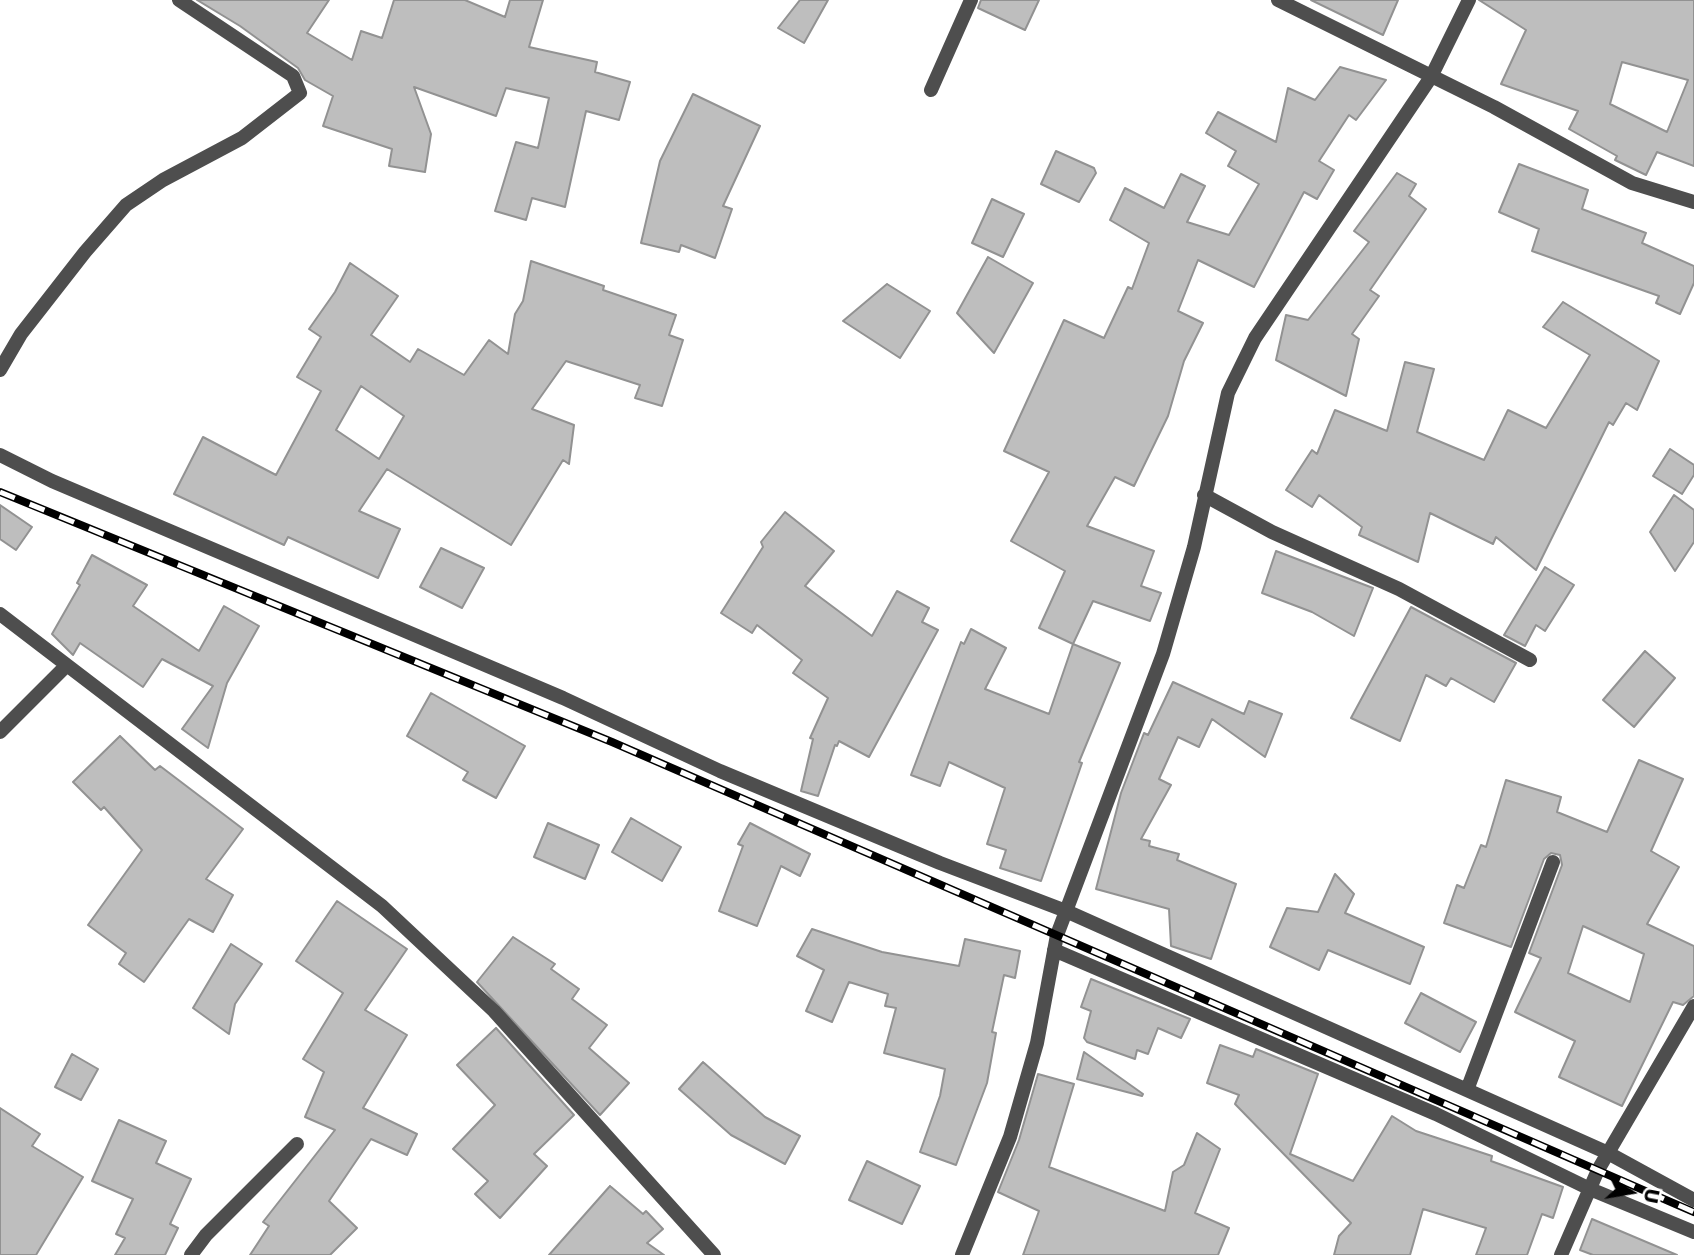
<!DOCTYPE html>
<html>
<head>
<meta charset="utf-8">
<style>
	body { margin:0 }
	#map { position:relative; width:1694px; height:1255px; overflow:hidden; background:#fff; font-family:"DejaVu Sans",sans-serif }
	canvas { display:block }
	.north { position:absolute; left:1596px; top:1157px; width:70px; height:70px; -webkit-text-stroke:5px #fff; paint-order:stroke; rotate:101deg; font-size:19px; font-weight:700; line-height:28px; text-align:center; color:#000 }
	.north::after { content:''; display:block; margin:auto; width:24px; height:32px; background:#000; clip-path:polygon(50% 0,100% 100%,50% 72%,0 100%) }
</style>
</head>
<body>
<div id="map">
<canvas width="1694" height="1255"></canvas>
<div class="north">U</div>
</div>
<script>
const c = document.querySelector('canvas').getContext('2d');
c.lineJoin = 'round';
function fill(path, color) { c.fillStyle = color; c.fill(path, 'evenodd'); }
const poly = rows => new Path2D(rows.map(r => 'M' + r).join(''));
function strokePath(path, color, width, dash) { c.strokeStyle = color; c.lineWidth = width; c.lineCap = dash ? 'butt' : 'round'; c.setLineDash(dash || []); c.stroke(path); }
const building = poly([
	[197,0,329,0,307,33,352,60,361,31,382,38,394,0,465,0,505,17,510,0,543,0,529,47,597,62,595,72,630,82,619,120,586,111,565,207,532,198,526,220,495,211,516,142,538,148,549,98,506,88,496,116,414,87,431,134,425,172,389,166,392,149,323,126,333,96,305,80,298,68,240,26,197,0],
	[800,0,828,0,804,43,778,28,800,0],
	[981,0,1039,0,1025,30,978,8,981,0],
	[1311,0,1398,0,1383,35,1311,0],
	[1479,0,1694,0,1694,166,1657,152,1646,175,1615,160,1617,156,1569,129,1578,111,1501,84,1526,30,1479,0],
	[1622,62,1688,80,1667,132,1610,104,1622,62],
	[1340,67,1386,80,1356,120,1349,115,1319,161,1334,170,1317,199,1304,192,1254,287,1198,260,1178,311,1203,323,1184,361,1168,416,1134,486,1115,477,1087,526,1154,551,1141,586,1161,593,1150,621,1093,601,1073,644,1039,628,1065,571,1011,541,1049,472,1004,451,1064,320,1104,338,1128,287,1132,289,1149,243,1110,220,1125,188,1164,208,1181,174,1205,186,1187,222,1229,235,1259,184,1228,166,1236,151,1206,133,1218,112,1276,142,1288,88,1315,100,1340,67],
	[693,94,760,126,723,206,732,209,715,258,681,245,679,252,641,243,660,161,693,94],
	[1056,151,1094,168,1096,173,1079,202,1041,184,1056,151],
	[1519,164,1588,190,1582,209,1646,233,1642,243,1694,266,1694,283,1680,314,1656,303,1659,296,1532,251,1539,229,1499,212,1519,164],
	[1397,173,1416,184,1409,196,1426,209,1370,290,1379,296,1352,334,1359,339,1346,396,1276,360,1286,315,1308,320,1369,242,1354,231,1397,173],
	[992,199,1024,214,1003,257,972,243,992,199],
	[988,257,1033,283,994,353,957,313,988,257],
	[531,261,604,286,603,290,676,315,669,335,683,340,662,406,635,398,640,385,566,361,532,409,574,425,569,464,563,460,511,545,387,469,359,511,400,529,378,578,288,537,284,545,174,494,203,437,276,475,321,391,297,377,321,337,309,329,335,292,350,263,398,296,371,335,410,362,418,349,464,375,489,340,508,354,515,314,523,301,531,261],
	[361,386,404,416,379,459,336,430,361,386],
	[887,284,930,311,900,358,843,321,887,284],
	[1563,302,1659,361,1637,410,1626,403,1613,425,1609,422,1536,570,1496,537,1493,544,1430,513,1418,562,1359,535,1362,527,1319,495,1312,507,1286,490,1312,450,1317,454,1335,410,1387,431,1405,362,1434,369,1417,432,1484,460,1508,410,1546,428,1590,355,1543,327,1563,302],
	[1670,449,1694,465,1694,475,1682,494,1653,476,1670,449],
	[1674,495,1694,510,1694,542,1675,571,1650,532,1674,495],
	[0,505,32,527,16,550,0,539,0,505],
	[785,512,834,551,805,586,872,636,897,591,929,608,922,622,938,630,869,757,839,741,837,746,835,745,818,796,801,791,813,739,810,738,828,698,793,673,802,660,757,625,752,633,721,613,763,547,761,542,785,512],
	[441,548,484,568,462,608,420,587,441,548],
	[1276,551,1373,588,1354,636,1312,612,1262,593,1276,551],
	[92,555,147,585,133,606,199,651,224,606,259,626,227,683,208,748,182,729,213,686,162,659,143,687,80,643,73,655,52,634,80,585,77,583,92,555],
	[1545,567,1574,585,1545,631,1536,625,1525,646,1504,635,1545,567],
	[1411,607,1516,663,1494,702,1451,678,1446,686,1426,675,1400,741,1351,718,1411,607],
	[971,629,1006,648,985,689,1049,714,1073,644,1120,663,1079,762,1082,763,1041,881,1000,868,1006,850,987,844,1005,788,949,762,940,786,911,775,961,642,964,644,971,629],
	[1645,651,1675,678,1634,727,1603,700,1645,651],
	[1173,682,1244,714,1249,701,1282,714,1265,757,1212,719,1199,747,1178,737,1159,779,1171,785,1141,839,1150,841,1149,846,1179,854,1177,860,1236,884,1211,959,1171,946,1169,909,1096,889,1121,793,1144,733,1148,735,1173,682],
	[431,693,525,746,496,798,463,780,468,772,407,736,431,693],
	[120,736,155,770,160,766,243,829,206,879,233,895,213,932,189,919,144,982,119,964,126,953,88,925,142,850,104,807,101,810,73,782,120,736],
	[1639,760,1683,779,1651,851,1679,867,1647,924,1694,946,1694,996,1683,1005,1673,1002,1622,1106,1559,1077,1575,1041,1515,1012,1541,958,1529,953,1562,865,1560,855,1551,853,1544,859,1511,947,1444,923,1457,885,1464,888,1481,845,1486,847,1506,780,1561,797,1557,812,1607,832,1639,760],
	[1583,926,1644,954,1630,1002,1568,973,1583,926],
	[631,818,681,847,662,881,612,852,631,818],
	[548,823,599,845,585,879,534,857,548,823],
	[750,823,810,854,800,876,781,866,757,926,719,911,743,846,738,844,750,823],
	[1335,874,1354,894,1345,913,1424,947,1410,984,1328,950,1319,970,1270,947,1287,908,1318,912,1335,874],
	[337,901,407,949,365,1010,407,1035,363,1108,417,1134,407,1155,371,1139,329,1201,357,1228,330,1255,250,1255,269,1226,263,1222,335,1130,305,1117,324,1072,303,1059,343,993,296,961,337,901],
	[812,929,882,952,959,966,965,939,1020,951,1015,978,1004,975,992,1032,996,1033,987,1083,956,1165,920,1152,940,1096,945,1069,884,1053,896,1008,885,1006,888,994,849,982,832,1022,806,1011,824,970,797,956,812,929],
	[513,937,555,964,551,969,579,989,572,999,607,1025,589,1048,629,1083,600,1115,477,982,513,937],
	[231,944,262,964,235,1004,229,1034,193,1008,231,944],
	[1091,979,1190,1019,1181,1038,1158,1028,1148,1054,1137,1050,1135,1059,1087,1042,1084,1038,1091,1011,1081,1007,1091,979],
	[1421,993,1476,1022,1460,1052,1405,1023,1421,993],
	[496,1028,574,1115,534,1154,547,1166,500,1218,475,1194,488,1181,453,1149,495,1105,457,1065,496,1028],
	[1220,1045,1253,1057,1256,1049,1318,1074,1290,1154,1353,1181,1392,1116,1416,1131,1492,1156,1491,1161,1563,1187,1553,1218,1542,1214,1527,1255,1476,1255,1486,1228,1423,1209,1410,1255,1334,1255,1339,1236,1351,1223,1235,1104,1239,1095,1207,1083,1220,1045],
	[1084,1052,1143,1094,1142,1096,1077,1079,1084,1052],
	[72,1054,98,1069,81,1100,55,1087,72,1054],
	[703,1062,765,1117,800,1136,785,1164,731,1135,679,1089,703,1062],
	[1038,1074,1074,1084,1049,1167,1165,1211,1173,1172,1184,1165,1197,1133,1220,1149,1195,1213,1229,1228,1218,1255,1023,1255,1039,1211,998,1192,1019,1140,1038,1074],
	[0,1108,40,1134,32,1146,83,1177,36,1255,0,1255,0,1108],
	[119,1120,166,1141,156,1163,191,1179,170,1224,178,1228,165,1255,115,1255,125,1238,116,1234,133,1199,92,1181,119,1120],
	[867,1161,920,1186,902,1224,849,1200,867,1161],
	[610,1186,643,1214,646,1211,663,1229,647,1243,664,1255,549,1255,610,1186],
	[1592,1219,1677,1255,1593,1255,1580,1250,1592,1219]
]);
const minor = poly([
	[1278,0,1494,107,1632,183,1694,202],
	[931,90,971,0],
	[0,370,21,334,85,252,126,205,163,180,242,138,300,93,293,76,179,0],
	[0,455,52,481,563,698,720,771,940,863,1066,911,1608,1153,1694,1200],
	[1204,495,1272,532,1399,589,1530,660],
	[0,614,382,906,494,1011,714,1255],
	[0,732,66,666],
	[1054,950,1436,1114,1590,1189,1694,1232],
	[1467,1090,1553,862],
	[191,1255,206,1235,297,1144],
	[962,1255,1010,1137,1037,1043,1057,935,1163,654,1194,547,1228,393,1255,338,1431,77,1469,0],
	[1561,1255,1598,1170,1694,1006]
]);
const rail = poly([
	[0,492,612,742,1694,1212]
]);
fill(building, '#bebebe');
strokePath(building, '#929292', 2);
strokePath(minor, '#4e4e4e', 14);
strokePath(rail, '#000', 8);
strokePath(rail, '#fff', 5, [16]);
</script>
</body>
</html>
